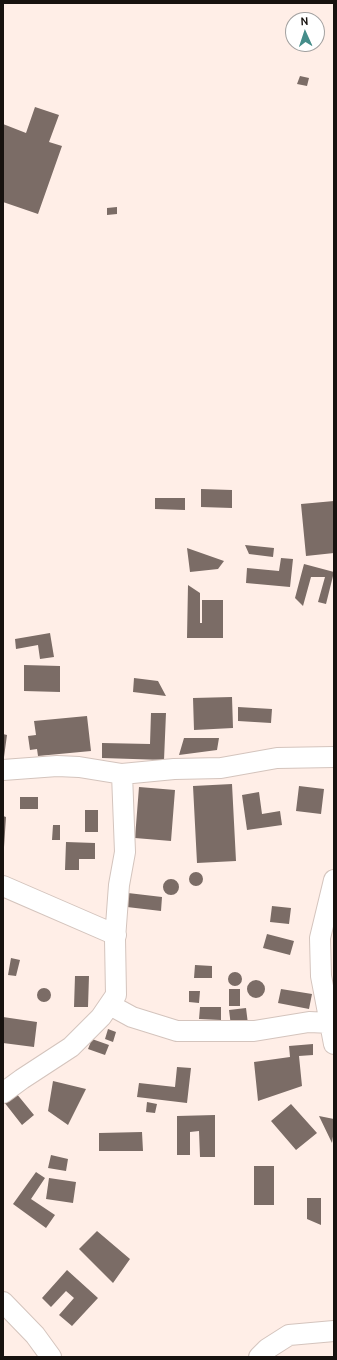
<!DOCTYPE html>
<html>
<head>
<meta charset="utf-8">
<style>
	body { margin:0 }
	#map { position:relative; width:337px; height:1360px; overflow:hidden; background:#ffeee7; font-family:Cabin,sans-serif }
	canvas { display:block }
	.frame { position:absolute; inset:0; border:4px solid #17120f; pointer-events:none }
	.north { position:absolute; left:285px; top:12px; width:40px; height:40px; box-sizing:border-box; background:#fff; border:1px solid #a2a09f; border-radius:50%; rotate:357deg; font-size:11px; font-weight:700; line-height:16px; text-align:center; color:#17120f }
	.north::after { content:''; display:block; margin:auto; width:14px; height:18px; background:#458d8a; clip-path:polygon(50% 0,100% 100%,50% 72%,0 100%) }
</style>
</head>
<body>
<div id="map">
<canvas width="337" height="1360"></canvas>
<div class="frame"></div>
<div class="north">N</div>
</div>
<script>
const c = document.querySelector('canvas').getContext('2d');
c.lineJoin = 'round';
function fill(path, color) { c.fillStyle = color; c.fill(path, 'evenodd'); }
const poly = rows => new Path2D(rows.map(r => 'M' + r).join(''));
function strokePath(path, color, width, dash) { c.strokeStyle = color; c.lineWidth = width; c.lineCap = dash ? 'butt' : 'round'; c.setLineDash(dash || []); c.stroke(path); }
const building = poly([
	[300,76,309,78,307,86,297,84],
	[35,107,59,115,49,142,62,146,38,214,3,202,3,179,4,176,3,175,3,124,26,133],
	[117,207,117,214,107,215,107,208],
	[201,489,232,490,232,508,201,507],
	[155,498,185,498,185,510,155,509],
	[334,501,334,553,306,556,301,504],
	[245,545,274,548,273,557,249,554],
	[187,548,224,561,218,569,190,572],
	[281,558,293,559,290,587,246,583,247,568,279,571],
	[304,564,334,572,326,604,318,602,325,577,311,577,303,606,295,598],
	[188,585,200,593,200,623,202,623,202,600,223,600,223,638,187,638],
	[50,633,54,657,40,659,38,645,16,649,15,639],
	[24,665,60,666,60,692,24,691],
	[134,678,158,681,166,696,133,692],
	[232,697,233,728,194,730,193,698],
	[238,707,272,709,271,723,238,721],
	[151,713,166,713,164,760,102,758,102,743,150,744],
	[87,716,91,751,38,756,37,749,30,750,28,736,36,735,34,721],
	[3,734,7,735,4,757,3,757],
	[184,738,219,738,217,750,179,755],
	[232,784,236,861,197,863,193,786],
	[299,786,324,789,321,814,296,811],
	[139,787,175,790,171,841,135,838],
	[259,792,262,814,280,811,282,825,247,830,242,795],
	[20,797,38,797,38,809,20,809],
	[85,810,98,810,98,832,85,832],
	[3,816,6,817,4,847,3,847],
	[53,825,60,825,60,840,52,840],
	[66,842,95,843,95,859,79,859,79,870,65,870],
	'189 879a7 7 0 1 1 14 0a7 7 0 1 1-14 0Z',
	'163 887a8 8 0 1 1 16 0a8 8 0 1 1-16 0Z',
	[128,893,162,897,161,911,127,907],
	[272,906,291,908,289,924,270,922],
	[267,934,294,941,290,955,263,948],
	[11,958,20,960,16,976,8,975],
	[195,965,212,966,212,978,194,978],
	'228 979a7 7 0 1 1 14 0a7 7 0 1 1-14 0Z',
	[75,976,89,976,88,1007,74,1007],
	'247 989a9 9 0 1 1 18 0a9 9 0 1 1-18 0Z',
	'37 995a7 7 0 1 1 14 0a7 7 0 1 1-14 0Z',
	[229,989,240,989,240,1006,229,1006],
	[281,989,312,994,309,1009,278,1003],
	[189,991,200,991,199,1003,189,1002],
	[200,1007,221,1007,221,1020,199,1019],
	[246,1008,248,1024,231,1026,229,1010],
	[3,1017,37,1022,34,1047,3,1043],
	[108,1029,116,1032,113,1042,105,1039],
	[92,1039,109,1045,105,1055,88,1049],
	[313,1044,313,1055,299,1056,302,1086,258,1101,254,1062,290,1057,289,1046],
	[177,1067,191,1068,187,1103,137,1097,139,1083,175,1087],
	[53,1081,86,1089,68,1125,48,1111],
	[16,1093,34,1115,22,1125,4,1102],
	[147,1102,157,1104,155,1113,146,1112],
	[291,1104,317,1133,296,1150,271,1121],
	[215,1115,215,1157,200,1157,199,1131,190,1132,190,1155,177,1155,177,1116],
	[319,1116,334,1119,334,1130,332,1143],
	[142,1132,143,1151,99,1151,99,1133],
	[51,1155,68,1159,66,1171,48,1168],
	[254,1166,274,1166,274,1205,254,1205],
	[36,1172,45,1178,31,1199,55,1215,46,1228,13,1204],
	[49,1178,76,1182,73,1203,46,1199],
	[307,1198,321,1198,321,1225,307,1219],
	[97,1231,130,1259,113,1283,79,1249],
	[67,1270,98,1298,72,1326,59,1315,74,1298,66,1291,51,1307,42,1298]
]);
const minor = poly([
	[3,770,57,766,79,767,122,774,174,769,221,768,277,758,334,757],
	[334,880,320,938,321,976,334,1044],
	[3,886,116,935],
	[110,1005,132,1017,177,1031,254,1031,309,1022,331,1023],
	[3,1093,22,1079,71,1047,101,1017,116,995,115,939,119,885,125,852,122,774],
	[3,1302,35,1335,51,1357],
	[259,1357,267,1349,289,1335,334,1331]
]);
fill(building, '#7b6c66');
strokePath(minor, '#d4c4bd', 22);
strokePath(minor, '#fff', 20);
</script>
</body>
</html>
